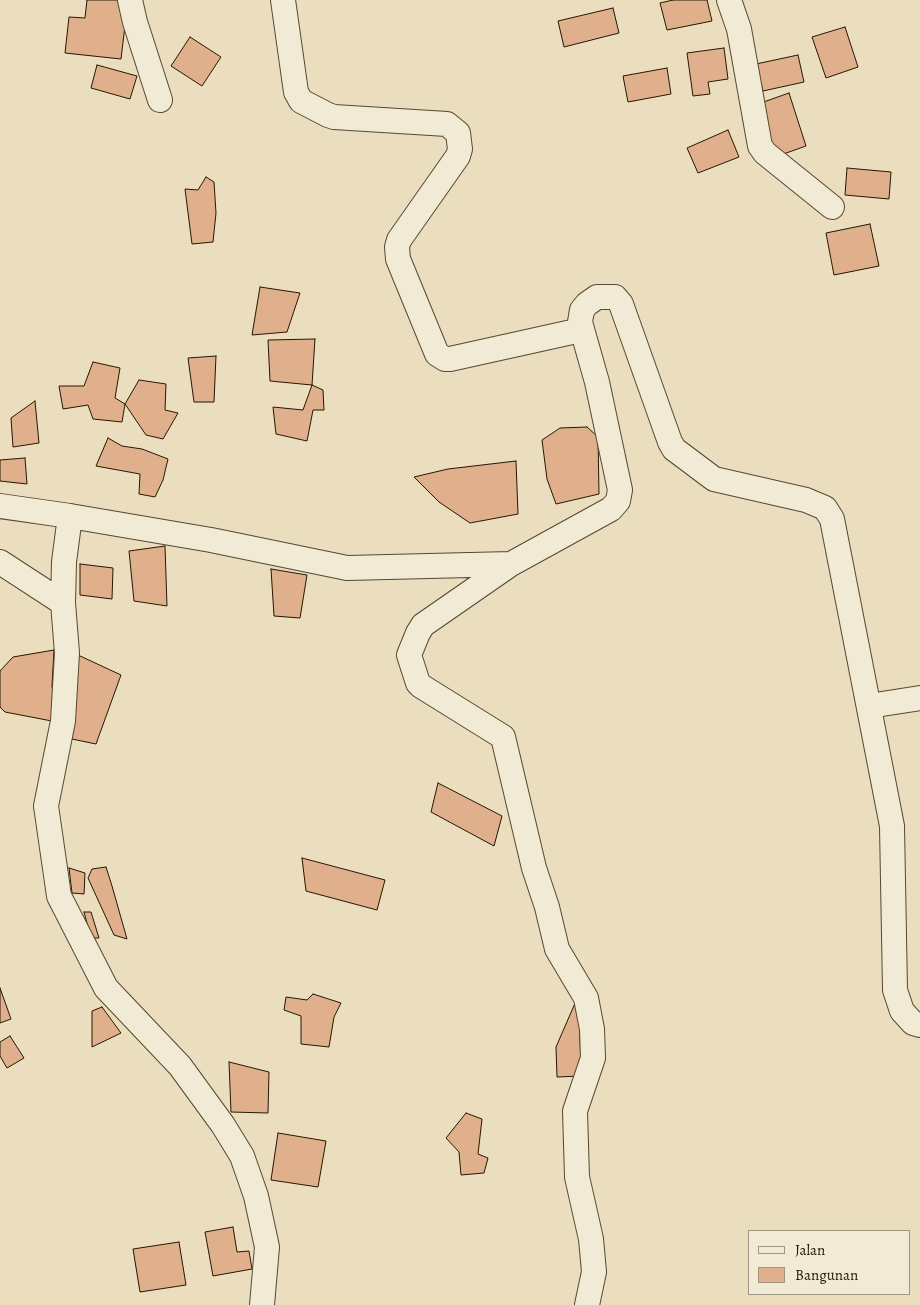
<!DOCTYPE html>
<html>
<head>
<meta charset="utf-8">
<style>
	body { margin:0 }
	#map { position:relative; width:920px; height:1305px; overflow:hidden; background:#eadebf; font-family:Alegreya,serif }
	canvas { display:block }
	.legend { position:absolute; left:748px; top:1230px; width:162px; height:65px; box-sizing:border-box; background:#f1ead5; border:1px solid #9f9581; margin:0; padding:6px 9px; list-style:none; font-size:15px; color:#251602 }
	.legend li { display:flex; align-items:center; gap:10px; height:25px }
	.legend b { width:25px; border:1px solid #9f9581 }
</style>
</head>
<body>
<div id="map">
<canvas width="920" height="1305"></canvas>
<ul class="legend">
<li><b style="height:6px;background:#f1ead5"></b>Jalan</li>
<li><b style="height:14px;background:#e0b08d"></b>Bangunan</li>
</ul>
</div>
<script>
const c = document.querySelector('canvas').getContext('2d');
c.lineJoin = 'round';
function fill(path, color) { c.fillStyle = color; c.fill(path, 'evenodd'); }
const poly = rows => new Path2D(rows.map(r => 'M' + r).join(''));
function strokePath(path, color, width, dash) { c.strokeStyle = color; c.lineWidth = width; c.lineCap = dash ? 'butt' : 'round'; c.setLineDash(dash || []); c.stroke(path); }
const building = poly([
	[87,0,128,0,121,59,65,53,69,17,85,18,87,0],
	[673,0,707,0,712,21,667,30,660,3,673,0],
	[613,8,619,33,564,47,558,21,613,8],
	[845,27,858,67,826,78,812,37,845,27],
	[190,37,221,57,202,86,171,66,190,37],
	[724,48,728,79,708,82,710,94,693,96,687,53,724,48],
	[798,55,804,82,763,91,756,64,798,55],
	[97,65,137,76,130,99,91,88,97,65],
	[667,68,671,94,628,102,623,76,667,68],
	[789,93,806,146,775,157,758,104,789,93],
	[728,130,739,157,698,173,687,148,728,130],
	[847,168,891,172,889,199,845,195,847,168],
	[206,177,214,182,216,213,213,242,192,244,185,189,198,190,206,177],
	[870,224,879,266,834,275,826,233,870,224],
	[260,287,300,293,287,332,252,335,260,287],
	[315,339,312,385,270,381,268,340,315,339],
	[216,356,214,402,194,402,188,358,216,356],
	[93,362,120,368,115,398,125,404,122,422,93,419,88,405,63,409,59,386,84,386,93,362],
	[139,380,166,384,165,410,178,413,163,439,146,435,125,404,139,380],
	[312,385,323,390,324,410,313,410,307,441,276,434,273,407,303,410,312,385],
	[35,401,39,443,13,447,11,418,35,401],
	[587,427,598,437,599,494,556,504,547,479,542,440,560,428,587,427],
	[108,438,122,446,142,449,168,459,163,480,155,497,139,494,140,474,96,466,108,438],
	[25,458,27,484,0,481,0,460,25,458],
	[516,461,518,514,470,523,439,502,414,477,448,469,516,461],
	[165,546,167,606,134,601,129,551,165,546],
	[80,564,113,568,112,599,80,595,80,564],
	[271,569,307,575,300,618,274,616,271,569],
	[54,650,52,686,57,722,5,712,0,707,0,671,13,657,54,650],
	[78,655,121,675,96,744,72,739,78,655],
	[438,783,502,816,494,846,431,812,438,783],
	[302,858,385,880,377,910,306,891,302,858],
	[106,867,112,886,127,939,114,935,88,878,92,869,106,867],
	[69,868,85,873,84,894,72,893,69,868],
	[84,912,91,912,99,938,91,938,84,912],
	[0,988,11,1019,0,1023,0,988],
	[313,994,341,1003,334,1017,329,1047,301,1044,301,1016,284,1010,286,997,307,1000,313,994],
	[579,994,581,1076,557,1077,556,1047,579,994],
	[102,1007,121,1033,92,1047,92,1011,102,1007],
	[10,1036,24,1058,7,1068,0,1056,0,1042,10,1036],
	[229,1062,269,1072,268,1113,231,1112,229,1062],
	[466,1113,482,1119,478,1154,488,1158,484,1173,461,1175,459,1152,446,1138,466,1113],
	[278,1133,326,1141,318,1187,271,1180,278,1133],
	[233,1227,237,1252,249,1251,252,1269,213,1276,205,1232,233,1227],
	[179,1242,186,1285,140,1292,133,1249,179,1242]
]);
const minor = poly([
	[130,0,135,22,160,100],
	[283,0,296,92,301,101,328,115,334,117,447,124,458,133,460,149,458,156,399,240,397,247,398,259,437,354,445,359,450,359,581,330],
	[729,0,739,29,760,146,765,153,832,207],
	[0,506,70,516,211,540,347,568,511,564],
	[70,516,64,562,63,603,67,653,63,721,46,806,59,896,106,988,180,1066,223,1125,242,1156,256,1196,267,1247,262,1305],
	[0,562,63,603],
	[869,706,920,698],
	[587,1305,594,1272,591,1239,577,1177,575,1111,593,1058,592,1029,586,998,557,949,547,907,534,868,503,737,421,686,418,683,409,655,418,633,423,625,511,564,611,509,618,501,620,490,597,382,580,322,582,310,587,304,597,297,615,297,621,304,670,442,674,449,714,479,806,500,825,508,832,519,892,826,895,990,902,1011,913,1023,920,1025]
]);
fill(building, '#e0b08d');
strokePath(building, '#251602', 1);
strokePath(minor, '#564831', 26);
strokePath(minor, '#f1ead5', 24);
</script>
</body>
</html>
